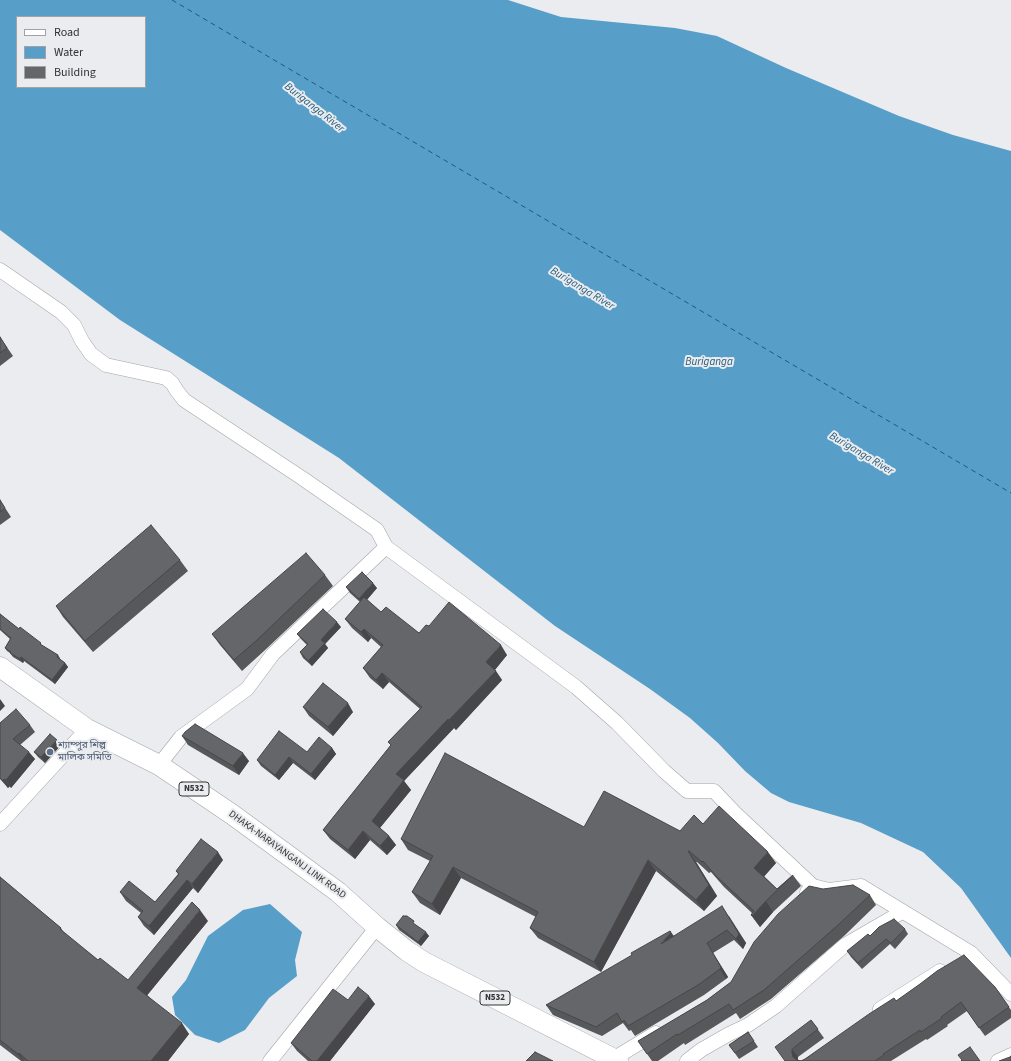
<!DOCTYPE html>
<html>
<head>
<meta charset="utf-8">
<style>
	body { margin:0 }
	#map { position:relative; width:1011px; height:1061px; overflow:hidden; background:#ebecef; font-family:"Source Sans 3",sans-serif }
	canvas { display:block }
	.legend { position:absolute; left:16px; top:16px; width:130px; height:72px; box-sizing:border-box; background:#ebecef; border:1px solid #a1a2a4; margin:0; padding:5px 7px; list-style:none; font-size:12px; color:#323233 }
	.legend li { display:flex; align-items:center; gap:8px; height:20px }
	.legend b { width:20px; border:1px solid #a1a2a4 }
</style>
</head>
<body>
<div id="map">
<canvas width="1011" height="1061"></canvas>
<ul class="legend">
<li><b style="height:5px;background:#fff"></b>Road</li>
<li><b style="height:11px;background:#579ec9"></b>Water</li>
<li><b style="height:11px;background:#656669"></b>Building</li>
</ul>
</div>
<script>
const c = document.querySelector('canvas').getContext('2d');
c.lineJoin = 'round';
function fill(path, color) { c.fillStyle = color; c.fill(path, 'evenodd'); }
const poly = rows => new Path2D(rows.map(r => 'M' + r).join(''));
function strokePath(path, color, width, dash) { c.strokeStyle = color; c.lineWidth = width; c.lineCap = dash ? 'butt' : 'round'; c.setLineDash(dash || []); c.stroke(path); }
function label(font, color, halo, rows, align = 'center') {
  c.font = font + ' "Source Sans 3","Noto Sans Bengali",sans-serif'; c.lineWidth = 4; c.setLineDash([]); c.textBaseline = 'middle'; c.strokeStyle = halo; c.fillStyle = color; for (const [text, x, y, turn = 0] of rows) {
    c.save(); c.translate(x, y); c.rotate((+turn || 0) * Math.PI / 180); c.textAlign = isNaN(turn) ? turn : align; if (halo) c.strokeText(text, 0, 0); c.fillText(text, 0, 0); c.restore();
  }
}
const water = poly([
	[0,0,508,0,561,17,675,28,717,36,786,68,899,116,953,135,1011,151,1011,958,961,888,923,852,861,823,789,802,771,793,745,771,718,743,690,718,650,689,555,626,339,458,120,320,0,230],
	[17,17,145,17,145,87,17,87],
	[270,904,302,932,295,960,297,976,269,998,245,1030,219,1043,195,1035,175,1015,172,997,186,980,208,936,243,910]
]);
const ferry = poly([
	[172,0,1011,493]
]);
const minor = poly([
	[0,270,61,312,74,325,82,341,91,354,106,365,166,378,172,383,177,391,184,400,302,478,377,530,386,547,576,687,617,723,664,771,687,791,714,791,735,813,813,886],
	[159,765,181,737,247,689,273,654,386,547],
	[0,824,87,729],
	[807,892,813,886,829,890,861,886,971,953,1011,994],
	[880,1009,940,971],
	[613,1059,656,1033],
	[270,1061,377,927],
	[687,1061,701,1050,729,1034,748,1025,776,1006,845,945,902,912],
	[998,1061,1011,1055]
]);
const highway = poly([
	[0,667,87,729,159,765,233,815,338,892,377,927,407,951,424,962,618,1061]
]);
const wall = poly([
	[0,337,13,356,0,366],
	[0,500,11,517,0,525],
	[180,560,188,571,93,652,63,617,56,606],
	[325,575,333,586,264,651,242,671,220,645,212,634],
	[346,587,377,588,367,600,381,612,419,633,429,626,507,655,495,670,502,680,456,730,454,728,404,781,411,790,380,828,389,836,396,845,387,855,370,840,355,859,330,839,323,830,391,745,388,742,420,709,389,682,383,689,370,678,363,668,381,647,371,638,368,642,352,628,345,619,360,602,350,593],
	[0,614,19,629,43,646,58,655,60,658,60,659,65,663,68,667,55,684,24,661,23,663,13,657,10,653,7,651,5,648,10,639,0,630],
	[341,627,325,644,328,648,312,666,303,658,300,652,307,645,301,639,297,634],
	[303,707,353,712,333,736,309,716],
	[0,723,30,725,35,732,20,745,35,759,11,788,10,786,8,788,0,779],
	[182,736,249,761,239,775,188,745],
	[61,745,45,763,38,757,34,752],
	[332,748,336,754,315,780,293,763,279,780,261,766,257,760],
	[703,824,776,863,764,876,777,889,793,875,801,886,773,912,760,927,751,915,752,913,724,887,711,872,709,873,697,862,696,862,717,896,704,911,656,871,601,972,538,938,530,928,536,917,461,878,440,915,420,903,412,892,430,861,408,850,401,839,584,827,680,831],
	[223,860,198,893,193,888,154,935,144,926,138,917,141,913,126,901,120,892,155,902,178,874,176,871],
	[0,877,61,928,64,933,98,960,128,980,208,921,147,995,189,1034,168,1061,21,1061,0,1045],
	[823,889,870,895,876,905,844,936,771,999,740,1019,736,1013,685,1045,684,1043,658,1061,652,1061,638,1041,707,1000,731,982],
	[729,916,746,943,743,949,734,940,713,953,728,977,726,979,704,995,635,1036,631,1030,629,1031,623,1023,602,1036,553,1015,546,1005,674,936],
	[396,925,417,926,429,936,421,946,399,930],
	[905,929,908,934,895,949,890,944,862,969,851,957,847,951,870,936],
	[995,987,1011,1010,1011,1018,985,1036,967,1011,947,1025,948,1026,927,1040,926,1039,891,1061,785,1061,811,1020,824,1038,798,1057,798,1060,801,1061,805,1059,896,1001],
	[348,1000,375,1004,330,1061,308,1061,297,1051,291,1043],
	[748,1032,758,1047,739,1059,729,1045]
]);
const shadedWall = poly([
	[373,583,377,588,363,604,359,599],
	[337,622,341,627,325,644,328,648,312,666,308,661,321,640],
	[364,629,371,638,368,642,361,632],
	[501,645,507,655,493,672,486,662],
	[21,657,24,661,23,663,20,659],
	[65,663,68,667,55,684,52,680],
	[496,671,502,680,456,730,449,720],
	[382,673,389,682,383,689,376,680],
	[0,699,5,706,0,711],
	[348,703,353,712,333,736,328,727],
	[448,719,454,728,404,781,411,790,378,830,372,821,396,774],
	[57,740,61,745,45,763,41,757],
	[332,748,336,754,315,780,311,774],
	[29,752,35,759,11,788,6,780],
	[243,753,249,761,239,775,233,766],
	[289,757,293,763,279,780,275,775],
	[4,779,10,786,8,788,3,781],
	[363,831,370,840,355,859,348,850],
	[389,836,396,845,387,855,380,846],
	[688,851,696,862,717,896,704,911,696,900],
	[218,852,223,860,198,893,192,884],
	[768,852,776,863,762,879,754,868],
	[648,860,656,871,601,972,594,962],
	[453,867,461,878,440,915,432,904],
	[187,880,193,888,154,935,149,926],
	[766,901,773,912,760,927,752,916],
	[722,906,746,943,743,949,736,939],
	[200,910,208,921,145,998,137,988],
	[426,932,429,936,421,946,418,942],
	[671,932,678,942,661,944],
	[707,943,713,953,728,977,726,979,720,969],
	[369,996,375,1004,330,1061,317,1061],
	[182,1023,189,1034,168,1061,151,1061],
	[792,1049,798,1057,798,1061,793,1057,792,1053],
	[19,1053,24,1061,23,1061,18,1054]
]);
const building = poly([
	[0,337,7,348,0,353,0,337],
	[0,500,5,508,0,512,0,500],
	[151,525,180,560,85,641,56,606,151,525],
	[306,553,325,575,257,640,234,660,212,634,306,553],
	[362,572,373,583,359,599,346,587,362,572],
	[364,597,381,612,386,607,419,633,426,625,429,626,449,602,501,645,486,662,496,671,449,720,448,719,396,774,404,780,372,821,389,836,380,846,363,831,348,850,323,830,391,745,388,742,422,707,382,673,376,680,363,668,383,645,364,629,361,632,345,619,364,597],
	[323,609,337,622,321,640,325,643,308,661,300,652,308,644,297,634,323,609],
	[0,614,19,629,20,627,41,643,40,644,58,655,57,657,65,663,52,680,21,657,20,659,10,653,11,652,5,648,11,638,0,629,0,614],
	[323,683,348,703,328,727,303,707,323,683],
	[16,709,30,725,13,739,29,752,6,780,4,779,3,781,0,778,0,723,16,709],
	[195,724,243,753,233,766,182,736,185,732,195,724],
	[279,731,307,752,319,737,332,748,311,774,289,757,275,775,257,760,279,731],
	[50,734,57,740,41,757,34,752,50,734],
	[445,753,584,827,604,791,680,831,694,815,703,824,719,806,768,852,754,868,777,889,793,875,766,901,752,916,751,915,754,911,716,876,703,861,702,862,689,851,688,851,709,885,696,900,648,860,594,962,530,928,538,912,453,867,432,904,412,892,433,856,401,839,445,753],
	[201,839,218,852,192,884,187,880,149,926,138,917,143,911,120,892,129,881,155,902,179,874,176,871,201,839],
	[0,877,61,928,60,929,98,960,100,958,128,980,192,902,200,910,137,988,182,1023,151,1061,28,1061,19,1053,18,1054,0,1040,0,877],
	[853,885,870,895,837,926,764,990,733,1010,729,1004,678,1035,677,1034,647,1054,638,1041,707,1000,731,982,754,942,778,914,809,886,823,889,853,885],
	[722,906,739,934,736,939,727,930,707,943,721,967,720,969,698,985,628,1026,624,1020,622,1022,617,1013,596,1027,546,1005,632,955,631,953,670,931,671,932,661,944,722,906],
	[403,916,407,916,414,921,413,923,426,932,418,942,396,925,403,916],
	[894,919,905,929,891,943,886,939,858,963,847,951,868,934,870,936,879,927,894,919],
	[964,955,995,987,1009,1007,979,1028,961,1002,941,1017,942,1018,921,1032,920,1030,883,1054,884,1055,875,1061,785,1061,775,1047,811,1020,818,1029,792,1049,792,1053,793,1057,797,1060,801,1061,805,1059,869,1014,894,998,896,1001,920,984,937,971,964,955],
	[358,987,369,996,317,1061,312,1061,291,1043,333,989,348,1000,358,987],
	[748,1032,754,1041,735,1053,729,1045,748,1032],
	[970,1047,980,1061,961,1061,962,1060,958,1055,970,1047],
	[535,1052,553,1061,526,1061,535,1052],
	[1011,1056,1011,1061,999,1061,1010,1057,1011,1056]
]);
const markers = [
	[50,752,4,"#5c6f8a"]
];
const shields = [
	[194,789,30],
	[495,998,30]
];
const shieldNames = [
	["N532",194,789],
	["N532",495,998]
];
const serviceNames = [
	["শ্যাম্পুর শিল্প",58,746],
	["মালিক সমিতি",58,758]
];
const streetNames = [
	["DHAKA-NARAYANGANJ LINK ROAD",287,855,36]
];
const waterNames = [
	["Buriganga River",314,108,38],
	["Buriganga River",582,289,31],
	["Buriganga",709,363],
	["Buriganga River",861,454,31]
];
fill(water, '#579ec9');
strokePath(ferry, '#235978', 1, [5, 4]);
strokePath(minor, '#a3a4a8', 15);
strokePath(highway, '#a3a4a8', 21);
strokePath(minor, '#fff', 14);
strokePath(highway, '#fff', 20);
fill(wall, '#57585a');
fill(shadedWall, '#47474a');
fill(building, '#656669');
strokePath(building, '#47474a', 1);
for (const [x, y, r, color] of markers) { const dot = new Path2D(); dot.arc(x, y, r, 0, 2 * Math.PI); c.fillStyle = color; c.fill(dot); strokePath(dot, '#ebecef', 1.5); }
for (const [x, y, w] of shields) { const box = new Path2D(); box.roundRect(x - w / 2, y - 7, w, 14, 3); c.fillStyle = '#ebecef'; c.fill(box); strokePath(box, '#323233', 1); }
label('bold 9px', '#323233', null, shieldNames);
label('10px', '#4e5e75', '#ebecef', serviceNames, 'left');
label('10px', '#323233', '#ebecef', streetNames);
label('italic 11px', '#235978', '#ebecef', waterNames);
</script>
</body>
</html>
